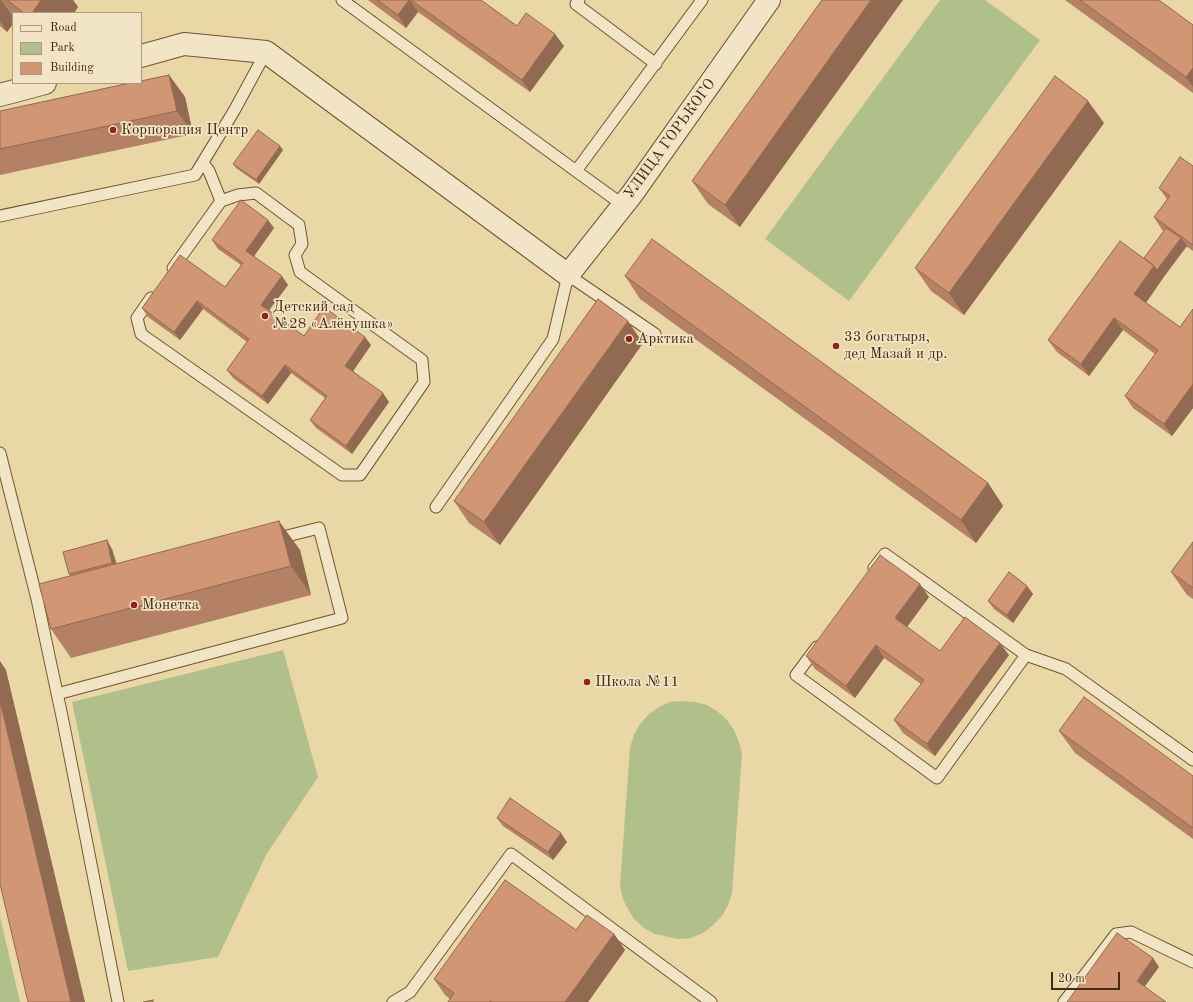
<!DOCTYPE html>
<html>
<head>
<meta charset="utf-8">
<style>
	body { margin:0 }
	#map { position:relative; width:1193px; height:1002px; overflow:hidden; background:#e9d7a6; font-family:"Old Standard TT",serif }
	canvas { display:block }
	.legend { position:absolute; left:12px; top:12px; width:130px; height:72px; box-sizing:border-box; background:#f1e5c5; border:1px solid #ad997d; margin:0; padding:5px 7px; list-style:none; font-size:12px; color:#482810 }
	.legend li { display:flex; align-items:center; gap:8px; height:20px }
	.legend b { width:20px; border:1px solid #ad997d }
	.scale { position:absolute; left:1051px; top:972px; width:69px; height:18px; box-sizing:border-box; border:2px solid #482810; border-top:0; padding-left:5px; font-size:12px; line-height:14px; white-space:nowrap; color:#482810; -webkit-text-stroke:3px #f1e5c5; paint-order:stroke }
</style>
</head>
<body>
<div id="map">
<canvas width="1193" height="1002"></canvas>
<ul class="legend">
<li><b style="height:5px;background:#f1e5c5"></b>Road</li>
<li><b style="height:11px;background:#b1bf8b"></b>Park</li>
<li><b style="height:11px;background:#d19674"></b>Building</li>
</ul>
<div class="scale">20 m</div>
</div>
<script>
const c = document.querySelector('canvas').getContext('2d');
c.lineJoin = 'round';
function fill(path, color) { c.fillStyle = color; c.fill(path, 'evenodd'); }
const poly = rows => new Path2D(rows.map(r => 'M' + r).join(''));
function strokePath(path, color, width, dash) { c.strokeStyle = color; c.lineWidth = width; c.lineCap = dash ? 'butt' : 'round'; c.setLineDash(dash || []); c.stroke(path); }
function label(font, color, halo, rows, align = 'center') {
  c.font = font + ' "Old Standard TT",serif'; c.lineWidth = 3.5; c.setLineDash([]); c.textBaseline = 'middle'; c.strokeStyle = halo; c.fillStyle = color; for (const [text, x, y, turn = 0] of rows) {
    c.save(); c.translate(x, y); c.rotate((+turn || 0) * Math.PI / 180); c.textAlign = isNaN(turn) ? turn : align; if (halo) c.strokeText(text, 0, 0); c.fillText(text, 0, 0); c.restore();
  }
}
const green = poly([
	[940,0,985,0,1040,40,849,301,765,239],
	[283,650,318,777,266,855,218,957,128,971,72,702],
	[683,701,695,702,707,705,718,712,727,720,734,730,739,742,742,754,732,893,728,905,722,916,712,926,703,933,691,938,678,939,655,934,644,928,634,919,628,909,623,899,620,886,630,747,634,735,640,724,649,714,659,707,670,702],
	[0,917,20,1002,0,1002]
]);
const service = poly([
	[342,0,576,171],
	[579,0,576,4,656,64],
	[623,205,576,171,702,0],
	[0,216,195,175,234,111,266,52],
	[173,268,221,201,209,171,203,163],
	[151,298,137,318,141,334,342,475,360,475,424,382,422,360,300,272,295,255,302,244,299,225,256,193,238,195,221,201],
	[0,453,37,599,64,726,118,1002],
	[436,507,553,339,568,275,655,334],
	[874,568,885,554,1026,655,1066,669,1193,760],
	[37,599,56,594],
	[817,647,796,675,937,778,1026,655],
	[57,694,342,618,319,528,275,539],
	[393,1002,410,992,511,854,711,1002],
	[1064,1002,1116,934,1131,932,1193,962]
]);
const minor = poly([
	[141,56,184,44,266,52,568,275,632,194,769,0],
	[0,95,45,83]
]);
const wall = poly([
	[0,0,73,0,78,7,74,13,13,13,13,24,7,32,0,26],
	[368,0,481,0,517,26,564,46,530,92,418,12,406,28],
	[822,0,740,227,708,204,692,181],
	[1065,0,1159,0,1193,25,1193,93],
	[169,75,185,97,193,134,0,175,0,111],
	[1104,123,964,315,931,291,915,268],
	[283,150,259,184,236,168,233,164],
	[1193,166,1193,251,1186,246,1163,278,1146,303,1180,327,1193,309,1193,408,1172,436,1133,408,1125,396,1155,354,1123,330,1089,376,1057,352,1048,340,1144,258,1164,231,1162,230,1154,217,1167,199,1159,188],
	[274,228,254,256,288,285,269,310,304,336,371,345,353,371,389,402,352,454,316,428,310,420,325,398,291,373,268,404,233,378,227,370,247,342,203,309,180,340,148,317,142,308,225,287,241,265,218,249,212,240],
	[625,276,988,483,1003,506,976,543,640,299],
	[643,343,500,545,469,523,454,501],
	[1193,542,1193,599,1187,595,1171,572],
	[112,549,117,564,300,550,311,595,71,658,51,629,71,576,69,574],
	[1027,586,1033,594,1013,623,994,609,988,601],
	[929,597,907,627,940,651,1009,655,935,756,903,733,894,720,921,684,884,658,855,698,815,669,806,656],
	[1059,731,1193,776,1193,839,1075,753],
	[497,818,567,842,553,860,503,826],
	[576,930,614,934,625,950,588,1002,448,1002,450,999,445,995,434,979]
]);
const shadedWall = poly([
	[0,0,1,0,13,17,13,24,7,32,0,21],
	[41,0,73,0,78,7,74,13,32,13],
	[409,0,410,0,418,12,406,28,398,15],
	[871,0,903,0,740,227,725,205],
	[555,34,564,46,530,92,522,80],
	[1193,68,1193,87,1186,77],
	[169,75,185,97,193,134,177,111],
	[1088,101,1104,123,964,315,949,293],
	[280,146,283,150,259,184,256,180],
	[268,220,274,228,252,259,246,251],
	[1181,238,1187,246,1163,278,1143,307,1134,294,1154,266],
	[282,276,288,285,267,313,261,305],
	[197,301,203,309,180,340,174,332],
	[1114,318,1123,330,1089,376,1081,364],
	[628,321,643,343,500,545,484,522],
	[365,337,371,345,351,374,345,366],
	[285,365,291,373,268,404,262,396],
	[1193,384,1193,408,1172,436,1164,424],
	[383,393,389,402,352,454,346,446],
	[988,483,1003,506,976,543,961,520],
	[279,521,300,550,311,595,291,566],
	[107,540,112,549,118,571,112,563],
	[920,584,929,597,904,631,895,618],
	[1027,586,1033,594,1013,623,1007,615],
	[1000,643,1009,655,935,756,927,744],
	[876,645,884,658,855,698,846,686],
	[0,661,6,670,85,1002,71,1002,0,701],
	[561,833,567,842,553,860,548,852],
	[614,934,625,950,588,1002,565,1002],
	[1153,958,1159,967,1143,989,1137,981]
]);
const building = poly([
	[7,0,41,0,32,13,24,13,7,0],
	[377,0,409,0,398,15,377,0],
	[411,0,481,0,517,26,526,13,555,34,522,80,411,0],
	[822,0,871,0,725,205,692,181,822,0],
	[1080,0,1159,0,1193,25,1193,68,1186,77,1080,0],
	[169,75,177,111,0,149,0,111,130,83,141,83,141,81,169,75],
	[1055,76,1088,101,949,293,915,268,1055,76],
	[258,130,280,146,256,180,233,164,258,130],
	[1180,157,1193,166,1193,245,1154,217,1170,196,1159,188,1180,157],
	[241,200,268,220,246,251,282,276,261,305,304,336,324,307,365,337,345,366,383,393,346,446,310,420,327,396,285,365,262,396,227,370,249,339,197,301,174,332,142,308,180,255,225,287,243,263,212,240,241,200],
	[1166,228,1181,238,1157,270,1154,266,1144,258,1166,228],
	[652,239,988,483,961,520,625,276,652,239],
	[1120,241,1154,266,1134,294,1180,327,1193,309,1193,384,1164,424,1125,396,1158,350,1114,318,1081,364,1048,340,1120,241],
	[598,299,628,321,484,522,454,501,598,299],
	[279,521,291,566,51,629,39,584,279,521],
	[107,540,112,563,69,574,63,552,107,540],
	[1193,542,1193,588,1171,572,1193,542],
	[880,555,920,584,895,618,940,651,965,617,1000,643,927,744,894,720,924,680,876,645,846,686,806,656,880,555],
	[1009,572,1027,586,1007,615,988,601,1009,572],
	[1084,697,1193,776,1193,828,1059,731,1084,697],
	[0,701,71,1002,28,1002,0,884,0,701],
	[510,798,561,833,548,852,497,818,510,798],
	[505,880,576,930,587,915,614,934,565,1002,492,1002,490,1001,490,1002,448,1002,454,993,434,979,505,880],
	[1117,933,1153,958,1137,981,1166,1002,1067,1002,1117,933],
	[153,1000,153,1002,143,1002,153,1000]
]);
const markers = [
	[113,130,4,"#8f2418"],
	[265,316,4,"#8f2418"],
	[629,339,4,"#8f2418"],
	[836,346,4,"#8f2418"],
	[134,605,4,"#8f2418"],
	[587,682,4,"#8f2418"]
];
const poiNames = [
	["Корпорация Центр",121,130],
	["Детский сад",273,307],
	["№28 «Алёнушка»",273,324],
	["33 богатыря,",844,337],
	["дед Мазай и др.",844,354],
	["Арктика",637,339],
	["Монетка",142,605],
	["Школа №11",595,682]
];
const streetNames = [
	["УЛИЦА ГОРЬКОГО",670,139,-54]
];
fill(green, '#b1bf8b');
strokePath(service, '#705436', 13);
strokePath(minor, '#705436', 24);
strokePath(service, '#f1e5c5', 11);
strokePath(minor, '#f1e5c5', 22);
fill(wall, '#b48164');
fill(shadedWall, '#926951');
fill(building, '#d19674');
strokePath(building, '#926951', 1);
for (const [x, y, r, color] of markers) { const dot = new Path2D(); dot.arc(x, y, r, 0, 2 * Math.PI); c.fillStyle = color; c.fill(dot); strokePath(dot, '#f1e5c5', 1.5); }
label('15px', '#482810', '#f1e5c5', poiNames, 'left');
label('15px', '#482810', '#f1e5c5', streetNames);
</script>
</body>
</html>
